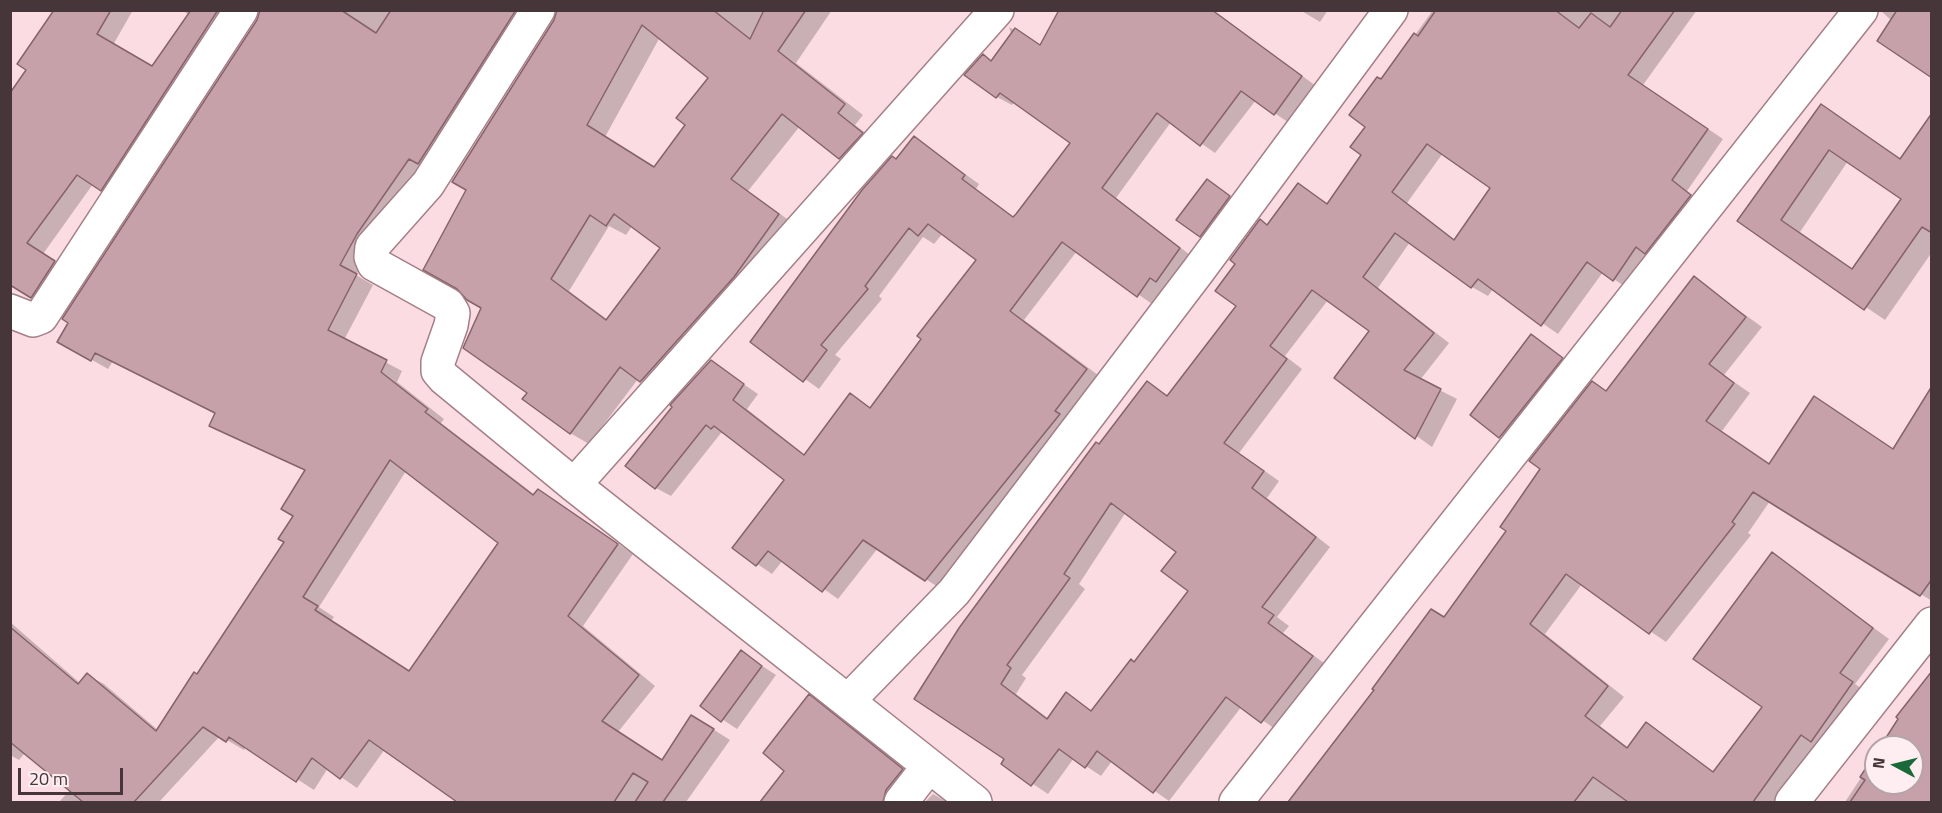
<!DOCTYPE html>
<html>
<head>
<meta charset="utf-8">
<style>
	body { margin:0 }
	#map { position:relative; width:1942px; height:813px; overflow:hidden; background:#fcdce3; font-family:"Titillium Web",sans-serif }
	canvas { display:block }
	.frame { position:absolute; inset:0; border:12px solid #46363a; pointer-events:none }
	.north { position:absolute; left:1864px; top:735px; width:60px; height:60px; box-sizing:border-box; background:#ffeef1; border:2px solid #b5a4a8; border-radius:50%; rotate:277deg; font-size:16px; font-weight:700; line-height:24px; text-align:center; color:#46363a }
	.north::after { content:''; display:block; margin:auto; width:21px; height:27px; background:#196939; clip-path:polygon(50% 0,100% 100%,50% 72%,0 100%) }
	.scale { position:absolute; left:18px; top:768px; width:105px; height:27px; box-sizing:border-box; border:3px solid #46363a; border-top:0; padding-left:8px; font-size:18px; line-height:21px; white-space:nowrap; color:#46363a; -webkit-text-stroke:4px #ffeef1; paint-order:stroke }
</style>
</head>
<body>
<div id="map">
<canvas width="1942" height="813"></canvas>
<div class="frame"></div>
<div class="north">N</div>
<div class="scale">20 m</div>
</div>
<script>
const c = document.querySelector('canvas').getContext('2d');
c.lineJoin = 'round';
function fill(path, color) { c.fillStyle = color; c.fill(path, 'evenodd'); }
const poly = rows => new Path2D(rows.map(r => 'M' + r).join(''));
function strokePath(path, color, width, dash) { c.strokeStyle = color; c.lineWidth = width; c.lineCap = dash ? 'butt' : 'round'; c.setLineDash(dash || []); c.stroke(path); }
const shadow = poly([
	[55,10,133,10,113,45,152,68,189,15,182,10,241,10,118,199,93,184,43,254,71,272,48,307,10,283,28,70],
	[261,10,501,10,497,16,523,34,374,244,356,275,373,285,344,340,402,371,397,382,444,419,441,423,535,495,538,491,555,500,633,554,583,626,655,686,618,732,663,761,708,726,730,740,686,802,454,802,456,800,385,749,357,788,328,768,314,790,246,746,244,750,220,736,159,802,59,802,70,790,37,762,24,754,19,760,10,755,10,622,80,683,87,675,104,684,159,731,198,676,286,542,295,516,306,471,211,425,216,414,113,361,108,369,76,351,258,21],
	[406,471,500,543,410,672,331,621,334,617,319,607],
	[558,10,832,10,796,63,863,115,855,125,880,144,859,169,840,158,800,126,748,191,797,226,660,392,638,379,589,444,570,433,529,392,483,308],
	[660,37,710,78,687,125,655,169,605,137],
	[609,226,626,235,632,226,662,248,608,320,569,291],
	[1061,10,1213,10,1316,86,1289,123,1256,100,1215,153,1171,122,1116,198,1194,258,1152,304,1077,251,1024,320,1102,378,941,589,878,548,838,599,783,560,772,574,734,548,786,480,728,435,721,433,671,496,656,488,711,362,758,394,747,409,805,455,851,395,871,408,978,260,943,233,934,244,923,237,879,296,882,299,835,355,841,359,819,389,752,341,915,138,979,184,976,189,1014,218,1072,142,1039,118,1009,27,1041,46],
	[1300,10,1328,10,1320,22],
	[1433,10,1697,10,1643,85,1723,139,1687,191,1706,205,1629,289,1603,272,1558,334,1493,289,1488,296,1472,287,1410,242,1378,288,1449,343,1420,380,1457,399,1432,447,1336,378,1371,331,1328,300,1285,356,1302,369,1239,453,1279,481,1267,498,1330,547,1277,617,1289,626,1283,633,1328,666,1278,731,1242,706,1169,801,1112,761,1101,776,1074,758,1048,794,1003,764,1006,759,916,699,1148,383,1169,396,1238,306,1268,226,1298,185,1329,204,1363,155,1367,127,1382,81],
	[1443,153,1492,188,1455,240,1407,203],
	[1126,512,1178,551,1190,591,1135,664,1092,711,1066,694,1049,719,1016,694,1026,678,1022,675,1085,589,1079,584],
	[1880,10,1932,10,1892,21],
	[998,65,1021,92,1012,105,997,97],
	[1822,106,1902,159,1932,116,1932,252,1885,320,1739,221],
	[1848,161,1903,199,1853,269,1800,232],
	[1214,185,1236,202,1208,240,1200,236],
	[1694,278,1762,327,1724,375,1750,393,1722,431,1771,464,1894,450,1932,389,1932,601,1770,501,1748,533,1751,535,1666,642,1582,584,1545,634,1624,697,1600,726,1629,748,1647,724,1714,772,1764,706,1772,554,1889,639,1855,684,1868,693,1818,744,1775,802,1289,802,1376,690,1445,618,1508,531,1593,383,1607,391],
	[1531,336,1576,367,1515,445,1472,415],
	[741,652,776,675,737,729,702,706],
	[1932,674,1932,802,1845,802,1876,755,1876,783,1912,783,1912,747,1881,747],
	[809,696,825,705,918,779,902,802,762,802,786,770],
	[933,794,947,802,925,802]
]);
const building = poly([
	[54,10,111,10,97,34,152,66,191,10,218,10,101,191,77,175,27,243,55,261,31,298,10,285,10,93,26,70,17,64,54,10],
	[260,10,341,10,376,33,391,10,516,10,418,164,409,159,357,234,340,265,357,274,328,330,387,360,381,372,428,409,425,412,533,495,538,489,618,544,568,616,639,675,602,721,662,760,691,715,714,729,663,802,635,802,648,782,633,773,614,802,457,802,369,740,340,779,312,758,296,782,229,737,226,742,203,727,134,802,83,802,10,742,10,627,78,684,87,673,156,731,194,672,197,674,284,542,278,539,293,516,281,509,305,470,209,426,215,413,95,353,91,361,57,342,68,323,62,319,257,20,260,10],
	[390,460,498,543,409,671,315,610,318,606,303,597,390,460],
	[557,10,713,10,750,39,764,10,806,10,778,51,845,104,838,113,863,133,839,159,782,114,731,179,779,214,734,277,640,382,620,367,570,434,522,399,527,393,463,348,481,308,467,300,457,289,423,270,466,190,452,182,554,20,557,10],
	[642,25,708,78,676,118,685,125,654,167,587,125,642,25],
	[614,214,660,248,606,320,551,279,590,215,606,226,614,214],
	[1059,10,1212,10,1302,76,1274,115,1241,91,1200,146,1157,113,1102,188,1180,248,1156,282,1150,278,1137,297,1062,242,1010,311,1087,369,1055,411,1060,414,925,581,863,540,822,592,768,551,756,566,732,548,784,480,714,426,711,429,706,425,655,489,625,466,672,407,670,405,711,360,744,384,733,400,804,455,850,393,870,408,921,339,917,336,976,260,928,224,918,236,909,228,865,286,868,289,821,345,827,350,803,382,750,342,862,190,892,156,896,159,914,136,965,175,962,179,1013,217,1016,214,1070,143,1000,93,996,98,964,75,983,54,991,61,1015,28,1040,45,1059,10],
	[1436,10,1555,10,1579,28,1591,13,1610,27,1622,10,1675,10,1628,75,1708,129,1672,180,1691,195,1645,254,1636,247,1613,281,1587,262,1541,326,1478,279,1471,288,1395,233,1363,277,1434,333,1404,370,1441,389,1415,439,1334,378,1369,331,1312,290,1270,346,1287,359,1224,443,1264,471,1252,488,1316,537,1262,607,1274,615,1268,623,1313,656,1261,723,1226,697,1153,793,1097,751,1085,768,1059,749,1031,786,1001,764,1004,759,914,699,959,628,1096,442,1099,444,1147,381,1167,396,1236,306,1215,291,1235,264,1230,260,1260,219,1267,225,1298,183,1327,204,1361,155,1350,147,1365,127,1349,115,1377,77,1381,79,1414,33,1418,36,1436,10],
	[1427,144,1490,188,1454,240,1392,192,1427,144],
	[1111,503,1176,552,1161,571,1188,591,1134,662,1131,659,1091,711,1066,692,1047,719,1001,684,1011,668,1007,665,1070,578,1064,574,1111,503],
	[1897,10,1932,10,1932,78,1877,41,1897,10],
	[1821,104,1900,159,1932,113,1932,233,1922,227,1864,310,1737,221,1821,104],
	[1829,150,1901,199,1852,269,1781,220,1829,150],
	[1207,179,1230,196,1200,237,1176,220,1207,179],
	[1694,276,1746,317,1709,364,1734,383,1706,421,1769,464,1814,396,1893,449,1932,386,1932,579,1920,596,1753,492,1732,522,1735,524,1649,634,1566,574,1530,624,1608,686,1585,716,1627,748,1646,722,1713,772,1762,707,1693,659,1772,552,1873,628,1840,673,1853,682,1811,742,1801,735,1753,802,1628,802,1593,777,1574,802,1288,802,1374,690,1372,689,1431,609,1444,617,1506,531,1500,527,1540,469,1529,461,1592,381,1606,391,1694,276],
	[1531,334,1563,358,1499,438,1470,415,1531,334],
	[741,650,762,666,721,722,700,706,741,650],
	[1932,671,1932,802,1850,802,1865,780,1860,777,1876,753,1876,783,1912,783,1912,747,1880,747,1898,719,1896,717,1932,671],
	[809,694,903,769,886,790,883,802,760,802,784,771,763,753,809,694]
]);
const minor = poly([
	[538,10,428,184,372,247,371,257,374,264,448,305,453,313,451,325,438,362,438,371,444,378,574,485,975,802],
	[10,311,33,320,41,317,241,10],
	[574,485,997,10],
	[848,701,954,592,1198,271,1391,10],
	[901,802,929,766],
	[1236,802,1861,10],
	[1792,802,1932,624]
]);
fill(shadow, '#0003');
fill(building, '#c7a1a9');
strokePath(building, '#86636b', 1.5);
strokePath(minor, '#a47f87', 36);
strokePath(minor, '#fff', 33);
</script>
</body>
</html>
